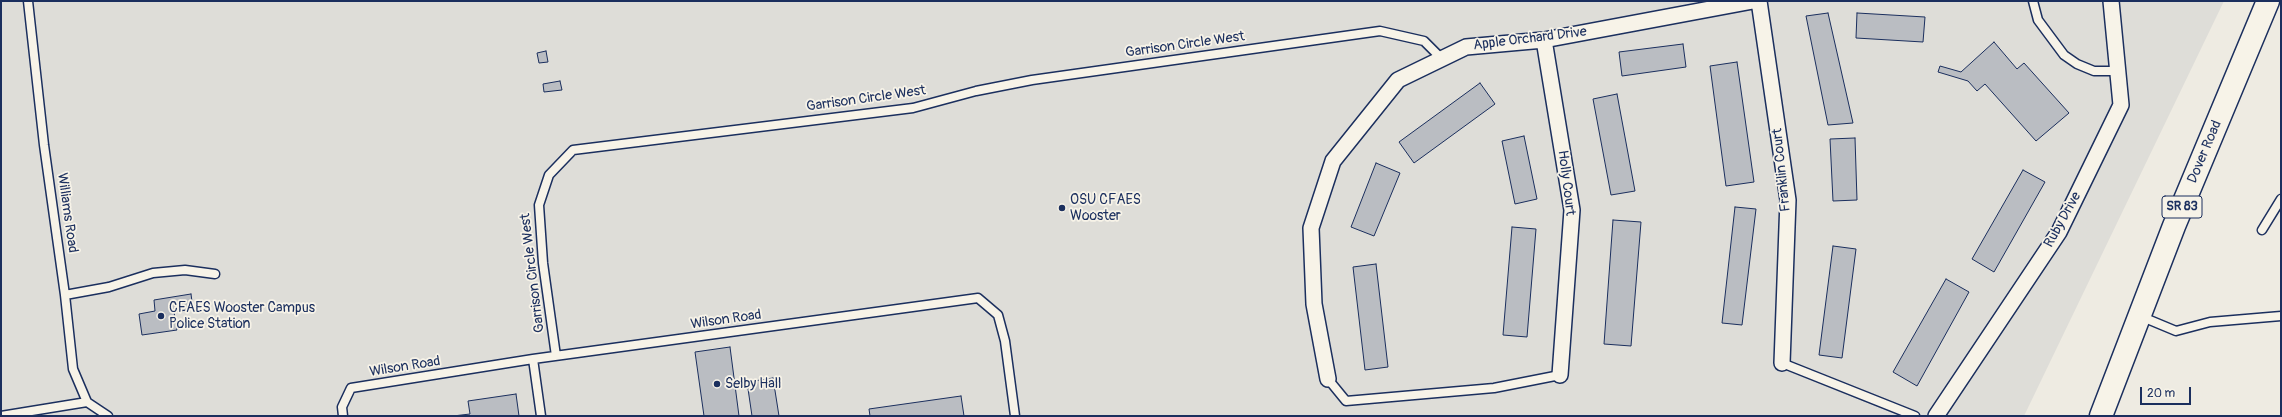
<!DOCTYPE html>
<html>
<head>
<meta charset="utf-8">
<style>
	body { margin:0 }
	#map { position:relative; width:2282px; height:417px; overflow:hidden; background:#eeebe2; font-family:Pangolin,sans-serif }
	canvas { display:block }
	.frame { position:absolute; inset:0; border:2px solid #1b2f5e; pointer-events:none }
	.scale { position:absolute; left:2140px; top:387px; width:51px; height:18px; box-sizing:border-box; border:2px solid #1b2f5e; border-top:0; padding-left:5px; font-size:12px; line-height:14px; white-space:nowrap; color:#1b2f5e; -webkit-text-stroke:3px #f7f3e8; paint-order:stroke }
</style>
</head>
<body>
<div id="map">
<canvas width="2282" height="417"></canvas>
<div class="frame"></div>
<div class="scale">20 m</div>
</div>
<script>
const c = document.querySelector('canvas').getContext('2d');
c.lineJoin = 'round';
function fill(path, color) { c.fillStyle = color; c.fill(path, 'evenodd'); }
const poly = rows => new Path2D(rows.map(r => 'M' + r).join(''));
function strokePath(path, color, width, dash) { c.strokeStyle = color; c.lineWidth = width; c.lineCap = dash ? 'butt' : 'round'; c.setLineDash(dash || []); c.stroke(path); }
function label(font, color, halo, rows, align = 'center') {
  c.font = font + ' Pangolin,sans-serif'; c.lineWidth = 3.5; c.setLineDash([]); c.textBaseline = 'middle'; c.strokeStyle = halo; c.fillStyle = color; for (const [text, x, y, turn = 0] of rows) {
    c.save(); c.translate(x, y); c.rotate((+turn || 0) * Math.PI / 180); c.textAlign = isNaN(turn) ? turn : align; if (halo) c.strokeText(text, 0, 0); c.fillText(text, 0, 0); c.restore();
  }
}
const built = poly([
	[1,1,2224,1,2024,416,1,416]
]);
const building = poly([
	[1828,13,1853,123,1828,125,1806,16,1828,13],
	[1857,13,1925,17,1923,42,1856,38,1857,13],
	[1994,42,2017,69,2024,63,2069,113,2036,141,1985,84,1977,91,1968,81,1938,72,1940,66,1961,72,1994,42],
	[1683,44,1686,67,1622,76,1619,52,1683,44],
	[546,51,548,62,539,63,537,53,546,51],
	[1737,62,1754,182,1726,186,1710,66,1737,62],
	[560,81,562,90,544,92,543,84,560,81],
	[1480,83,1495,104,1414,163,1399,142,1480,83],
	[1617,94,1635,191,1611,195,1593,99,1617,94],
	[1524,136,1537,199,1515,204,1502,141,1524,136],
	[1855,138,1857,200,1833,201,1830,139,1855,138],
	[1376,163,1400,173,1374,236,1351,227,1376,163],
	[2023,170,2045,182,1994,272,1972,259,2023,170],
	[1735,207,1756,209,1742,325,1722,323,1735,207],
	[1613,220,1641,222,1631,346,1604,344,1613,220],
	[1512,227,1536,229,1527,337,1503,335,1512,227],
	[1833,246,1856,249,1842,358,1819,355,1833,246],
	[1376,264,1388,367,1365,370,1353,267,1376,264],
	[1946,279,1969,292,1917,386,1893,372,1946,279],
	[191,294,193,309,174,312,177,330,142,335,139,314,155,311,154,300,191,294],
	[730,347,739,416,704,416,695,352,730,347],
	[773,378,779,416,752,416,747,382,773,378],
	[516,394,519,416,453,416,470,414,468,401,516,394],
	[961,396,964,416,870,416,869,409,961,396]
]);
const lane = poly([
	[28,1,44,145,65,295,73,369,87,402,108,416],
	[2033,1,2038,20,2064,55,2077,64,2094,71,2118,71],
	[2262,230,2281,199],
	[65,295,109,287,153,273,185,270,215,274],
	[2140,316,2176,331,2210,322,2281,316],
	[556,356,543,263,539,205,549,175,573,150,913,108,976,91,1032,80,1380,31,1424,41,1442,59],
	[533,359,541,416],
	[1782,363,1915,416],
	[1328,379,1346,401,1494,388,1560,375],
	[1,416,87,402],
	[343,416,342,407,351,388,533,359,978,298,998,315,1005,341,1015,416]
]);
const street = poly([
	[1759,1,1788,200,1782,363],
	[1544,40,1572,210,1560,375],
	[1328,379,1314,304,1311,228,1333,161,1398,80,1466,47,1544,40,1753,1],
	[1936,416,2059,232,2121,105,2111,1]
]);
const primary = poly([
	[2101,416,2174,226,2268,1]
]);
const markers = [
	[1062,208,4,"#1b2f5e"],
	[161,316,4,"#1b2f5e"],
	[717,384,4,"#1b2f5e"]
];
const shields = [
	[2182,207,40]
];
const shieldNames = [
	["SR 83",2182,207]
];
const streetNames = [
	["Apple Orchard Drive",1530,39,-7],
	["Garrison Circle West",1185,45,-8],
	["Garrison Circle West",866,99,-8],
	["Dover Road",2205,152,-67],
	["Franklin Court",1782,170,-96],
	["Holly Court",1566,183,83],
	["Williams Road",67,213,82],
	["Ruby Drive",2063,220,-61],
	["Garrison Circle West",533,273,-97],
	["Wilson Road",726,320,-8],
	["Wilson Road",405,367,-9]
];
const poiNames = [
	["OSU CFAES",1070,200],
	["Wooster",1070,216],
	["CFAES Wooster Campus",169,308],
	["Police Station",169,324],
	["Selby Hall",725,384]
];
fill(built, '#deddd8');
fill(building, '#babdc2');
strokePath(building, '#1b2f5e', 1);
strokePath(lane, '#1b2f5e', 11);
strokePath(street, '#1b2f5e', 18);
strokePath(primary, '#1b2f5e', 25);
strokePath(lane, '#f7f3e8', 8);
strokePath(street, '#f7f3e8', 15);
strokePath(primary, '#f7f3e8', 22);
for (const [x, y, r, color] of markers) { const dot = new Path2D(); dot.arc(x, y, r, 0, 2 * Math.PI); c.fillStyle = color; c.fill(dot); strokePath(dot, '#f7f3e8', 1.5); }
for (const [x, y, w] of shields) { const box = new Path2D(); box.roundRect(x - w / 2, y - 11, w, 22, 3); c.fillStyle = '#f7f3e8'; c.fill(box); strokePath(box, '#1b2f5e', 1); }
label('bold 13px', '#1b2f5e', null, shieldNames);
label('14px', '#1b2f5e', '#f7f3e8', streetNames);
label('14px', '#1b2f5e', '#f7f3e8', poiNames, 'left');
</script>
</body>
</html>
